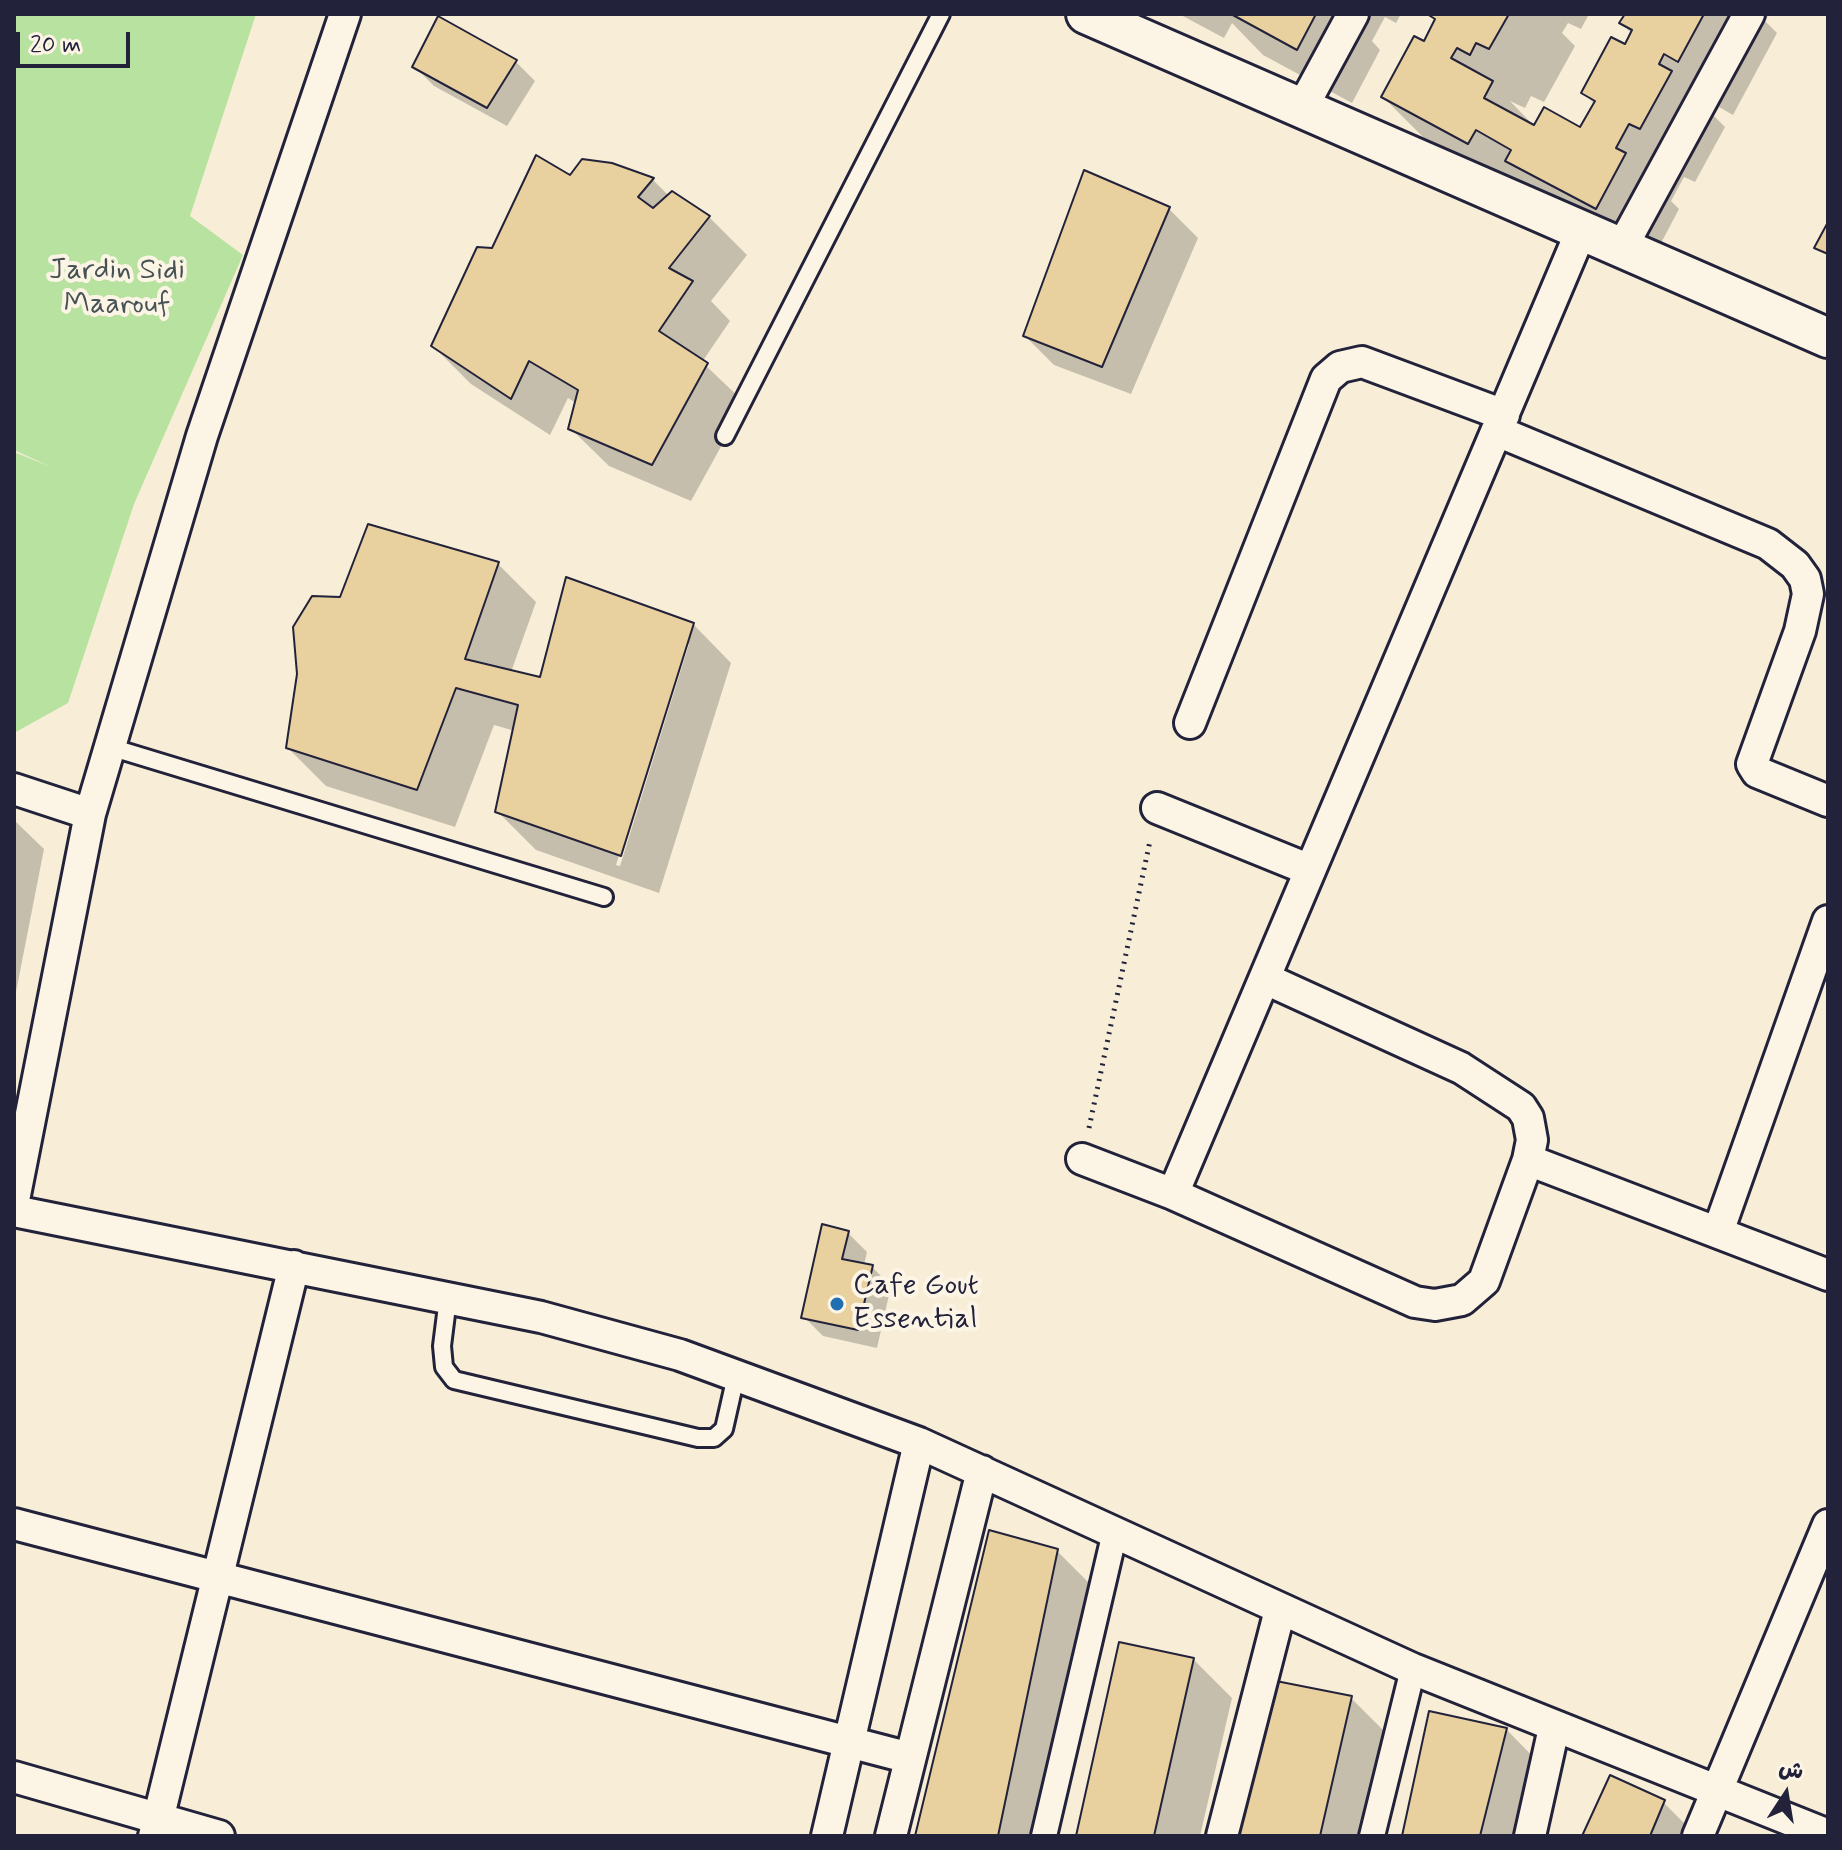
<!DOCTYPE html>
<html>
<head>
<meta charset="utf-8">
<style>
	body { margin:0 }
	#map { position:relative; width:1842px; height:1850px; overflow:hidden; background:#f8eed7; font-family:Mynerve,"Playpen Sans Arabic",sans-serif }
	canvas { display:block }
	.frame { position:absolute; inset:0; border:16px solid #22223b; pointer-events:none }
	.north { position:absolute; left:1746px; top:1754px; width:80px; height:80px; -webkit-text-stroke:6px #fcf5e5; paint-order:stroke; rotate:12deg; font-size:22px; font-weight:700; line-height:32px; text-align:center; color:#22223b }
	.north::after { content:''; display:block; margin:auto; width:28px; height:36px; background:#22223b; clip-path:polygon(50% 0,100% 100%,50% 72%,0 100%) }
	.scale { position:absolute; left:16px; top:32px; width:114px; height:36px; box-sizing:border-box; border:4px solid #22223b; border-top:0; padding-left:10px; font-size:24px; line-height:28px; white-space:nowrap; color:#22223b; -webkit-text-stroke:6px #fcf5e5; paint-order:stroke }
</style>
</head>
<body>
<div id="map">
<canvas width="1842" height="1850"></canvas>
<div class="frame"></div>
<div class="north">ش</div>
<div class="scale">20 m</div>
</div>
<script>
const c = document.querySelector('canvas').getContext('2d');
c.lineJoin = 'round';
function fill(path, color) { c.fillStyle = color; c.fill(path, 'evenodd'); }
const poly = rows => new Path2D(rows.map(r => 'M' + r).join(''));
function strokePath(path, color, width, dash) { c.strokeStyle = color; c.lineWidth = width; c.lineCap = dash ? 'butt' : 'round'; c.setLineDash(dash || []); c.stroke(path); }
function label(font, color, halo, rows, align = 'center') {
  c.font = font + ' Mynerve,sans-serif'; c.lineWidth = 8; c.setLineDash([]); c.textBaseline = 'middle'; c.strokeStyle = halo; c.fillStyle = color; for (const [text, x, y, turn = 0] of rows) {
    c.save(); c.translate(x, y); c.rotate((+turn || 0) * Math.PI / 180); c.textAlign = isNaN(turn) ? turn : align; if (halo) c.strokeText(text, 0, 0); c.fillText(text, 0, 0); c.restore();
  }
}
const green = poly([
	[14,14,256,14,190,216,243,255,134,504,68,703,14,733,14,452,51,467,14,450]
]);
const shadow = poly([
	[1179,14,1401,14,1396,23,1385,17,1372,41,1380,50,1352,103,1263,55,1232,23,1224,38],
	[1430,14,1589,14,1581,29,1568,23,1562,33,1575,46,1544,102,1531,96,1525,108,1510,101,1535,127,1581,130,1595,105,1583,92,1626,47,1632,34,1622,23,1627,14,1769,14,1765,21,1777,33,1733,115,1719,107,1714,116,1725,127,1695,182,1684,177,1671,201,1679,209,1651,262,1562,215,1531,184,1523,197,1437,151,1383,97,1424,44,1436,21],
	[439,19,516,62,535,81,507,126,434,86,415,67],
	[571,178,653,180,669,196,709,217,747,255,711,301,730,321,702,362,745,403,691,501,609,466,570,428,576,403,568,398,550,435,471,384,433,346,493,250],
	[1169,209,1198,238,1131,394,1054,365,1025,336],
	[498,564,536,602,511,672,541,679,693,624,731,663,659,893,536,850,498,812,515,731,494,725,455,827,326,786,288,748,342,599],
	[685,644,689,644,620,866,616,865],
	[14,820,44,849,14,1002],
	[848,1233,867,1252,864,1265,872,1267,891,1286,877,1348,823,1336,804,1317],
	[1057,1551,1095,1589,1043,1836,917,1836],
	[1194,1660,1232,1698,1200,1836,1078,1836],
	[1351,1698,1389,1736,1366,1836,1239,1836],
	[1506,1729,1544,1768,1527,1836,1404,1836],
	[1663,1802,1692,1831,1690,1836,1585,1836]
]);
const building = poly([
	[1231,14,1316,14,1297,50,1231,14],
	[1509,14,1489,49,1476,43,1470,55,1457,48,1451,58,1493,81,1484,98,1534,125,1544,107,1580,127,1595,101,1581,93,1611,37,1625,44,1632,30,1619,23,1625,14,1704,14,1678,62,1664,54,1659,64,1672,71,1640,129,1629,124,1616,148,1626,153,1596,209,1505,161,1511,150,1476,130,1468,144,1381,97,1414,36,1424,41,1435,19,1427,14,1509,14],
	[438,16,517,60,487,108,412,67,438,16],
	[536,155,570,175,582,159,612,163,654,178,638,197,653,208,672,191,710,216,669,268,693,281,659,331,708,363,652,465,568,429,578,390,529,361,511,399,431,346,477,247,492,248,536,155],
	[1084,170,1170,207,1102,367,1023,336,1084,170],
	[1828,222,1828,254,1814,248,1828,222],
	[368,524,499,562,465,659,540,677,566,577,694,623,621,856,495,812,518,705,456,688,417,790,286,748,297,674,293,627,312,596,340,597,368,524],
	[822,1224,849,1231,842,1259,873,1265,858,1330,801,1318,822,1224],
	[989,1530,1058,1549,998,1836,915,1836,989,1530],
	[1119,1642,1194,1658,1154,1836,1076,1836,1119,1642],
	[1276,1681,1352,1696,1320,1836,1237,1836,1276,1681],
	[1429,1711,1507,1728,1480,1836,1402,1836,1429,1711],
	[1610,1775,1665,1800,1650,1836,1582,1836,1610,1775]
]);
const path = poly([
	[1089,1128,1150,841]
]);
const service = poly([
	[725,436,941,14],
	[110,747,604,897],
	[448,1298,442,1346,444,1367,454,1380,698,1438,714,1438,724,1429,736,1376]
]);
const pedestrian = poly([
	[1044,1836,1115,1532],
	[1372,1836,1413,1669]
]);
const minor = poly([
	[1302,108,1353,14],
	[1622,247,1749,14],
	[1497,431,1768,544,1795,565,1805,579,1808,594,1800,631,1752,764,1757,772,1828,801],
	[1190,723,1326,379,1340,367,1362,362,1504,415],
	[14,789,90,814],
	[1157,808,1310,870],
	[1082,1159,1173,1194,1415,1302,1435,1305,1462,1300,1484,1281,1528,1160,1532,1140,1528,1118,1521,1107,1461,1068,1266,979],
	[1528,1160,1828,1275],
	[1173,1194,1582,229],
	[14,1200,90,814,202,436,345,14],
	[14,1211,541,1317,680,1355,919,1443,1413,1669,1828,1835],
	[1718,1232,1828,921],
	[14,1524,910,1758],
	[14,1777,219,1836],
	[154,1836,294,1266],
	[827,1836,919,1443],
	[891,1836,982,1471],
	[1222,1836,1280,1610],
	[1530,1836,1554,1728],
	[1698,1836,1828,1525]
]);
const tertiary = poly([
	[1086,14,1828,338]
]);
const markers = [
	[837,1304,8,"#1f6fb2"]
];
const parkNames = [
	["Jardin Sidi",117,272],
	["Maarouf",117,306]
];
const poiNames = [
	["Cafe Gout",853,1287],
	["Essential",853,1321]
];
fill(green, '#b7e29f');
fill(shadow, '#0003');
fill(building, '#e9d09f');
strokePath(building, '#22223b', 2);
strokePath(service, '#22223b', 22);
strokePath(pedestrian, '#22223b', 30);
strokePath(minor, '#22223b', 36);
strokePath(tertiary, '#22223b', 44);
strokePath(path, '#22223b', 5, [2, 6]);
strokePath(service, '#fcf5e5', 16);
strokePath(pedestrian, '#fcf5e5', 24);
strokePath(minor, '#fcf5e5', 30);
strokePath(tertiary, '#fcf5e5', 38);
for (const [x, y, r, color] of markers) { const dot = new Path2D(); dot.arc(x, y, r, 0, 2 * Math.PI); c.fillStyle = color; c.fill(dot); strokePath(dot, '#fcf5e5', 3); }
label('30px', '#475254', '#fcf5e5', parkNames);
label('30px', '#22223b', '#fcf5e5', poiNames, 'left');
</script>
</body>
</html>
